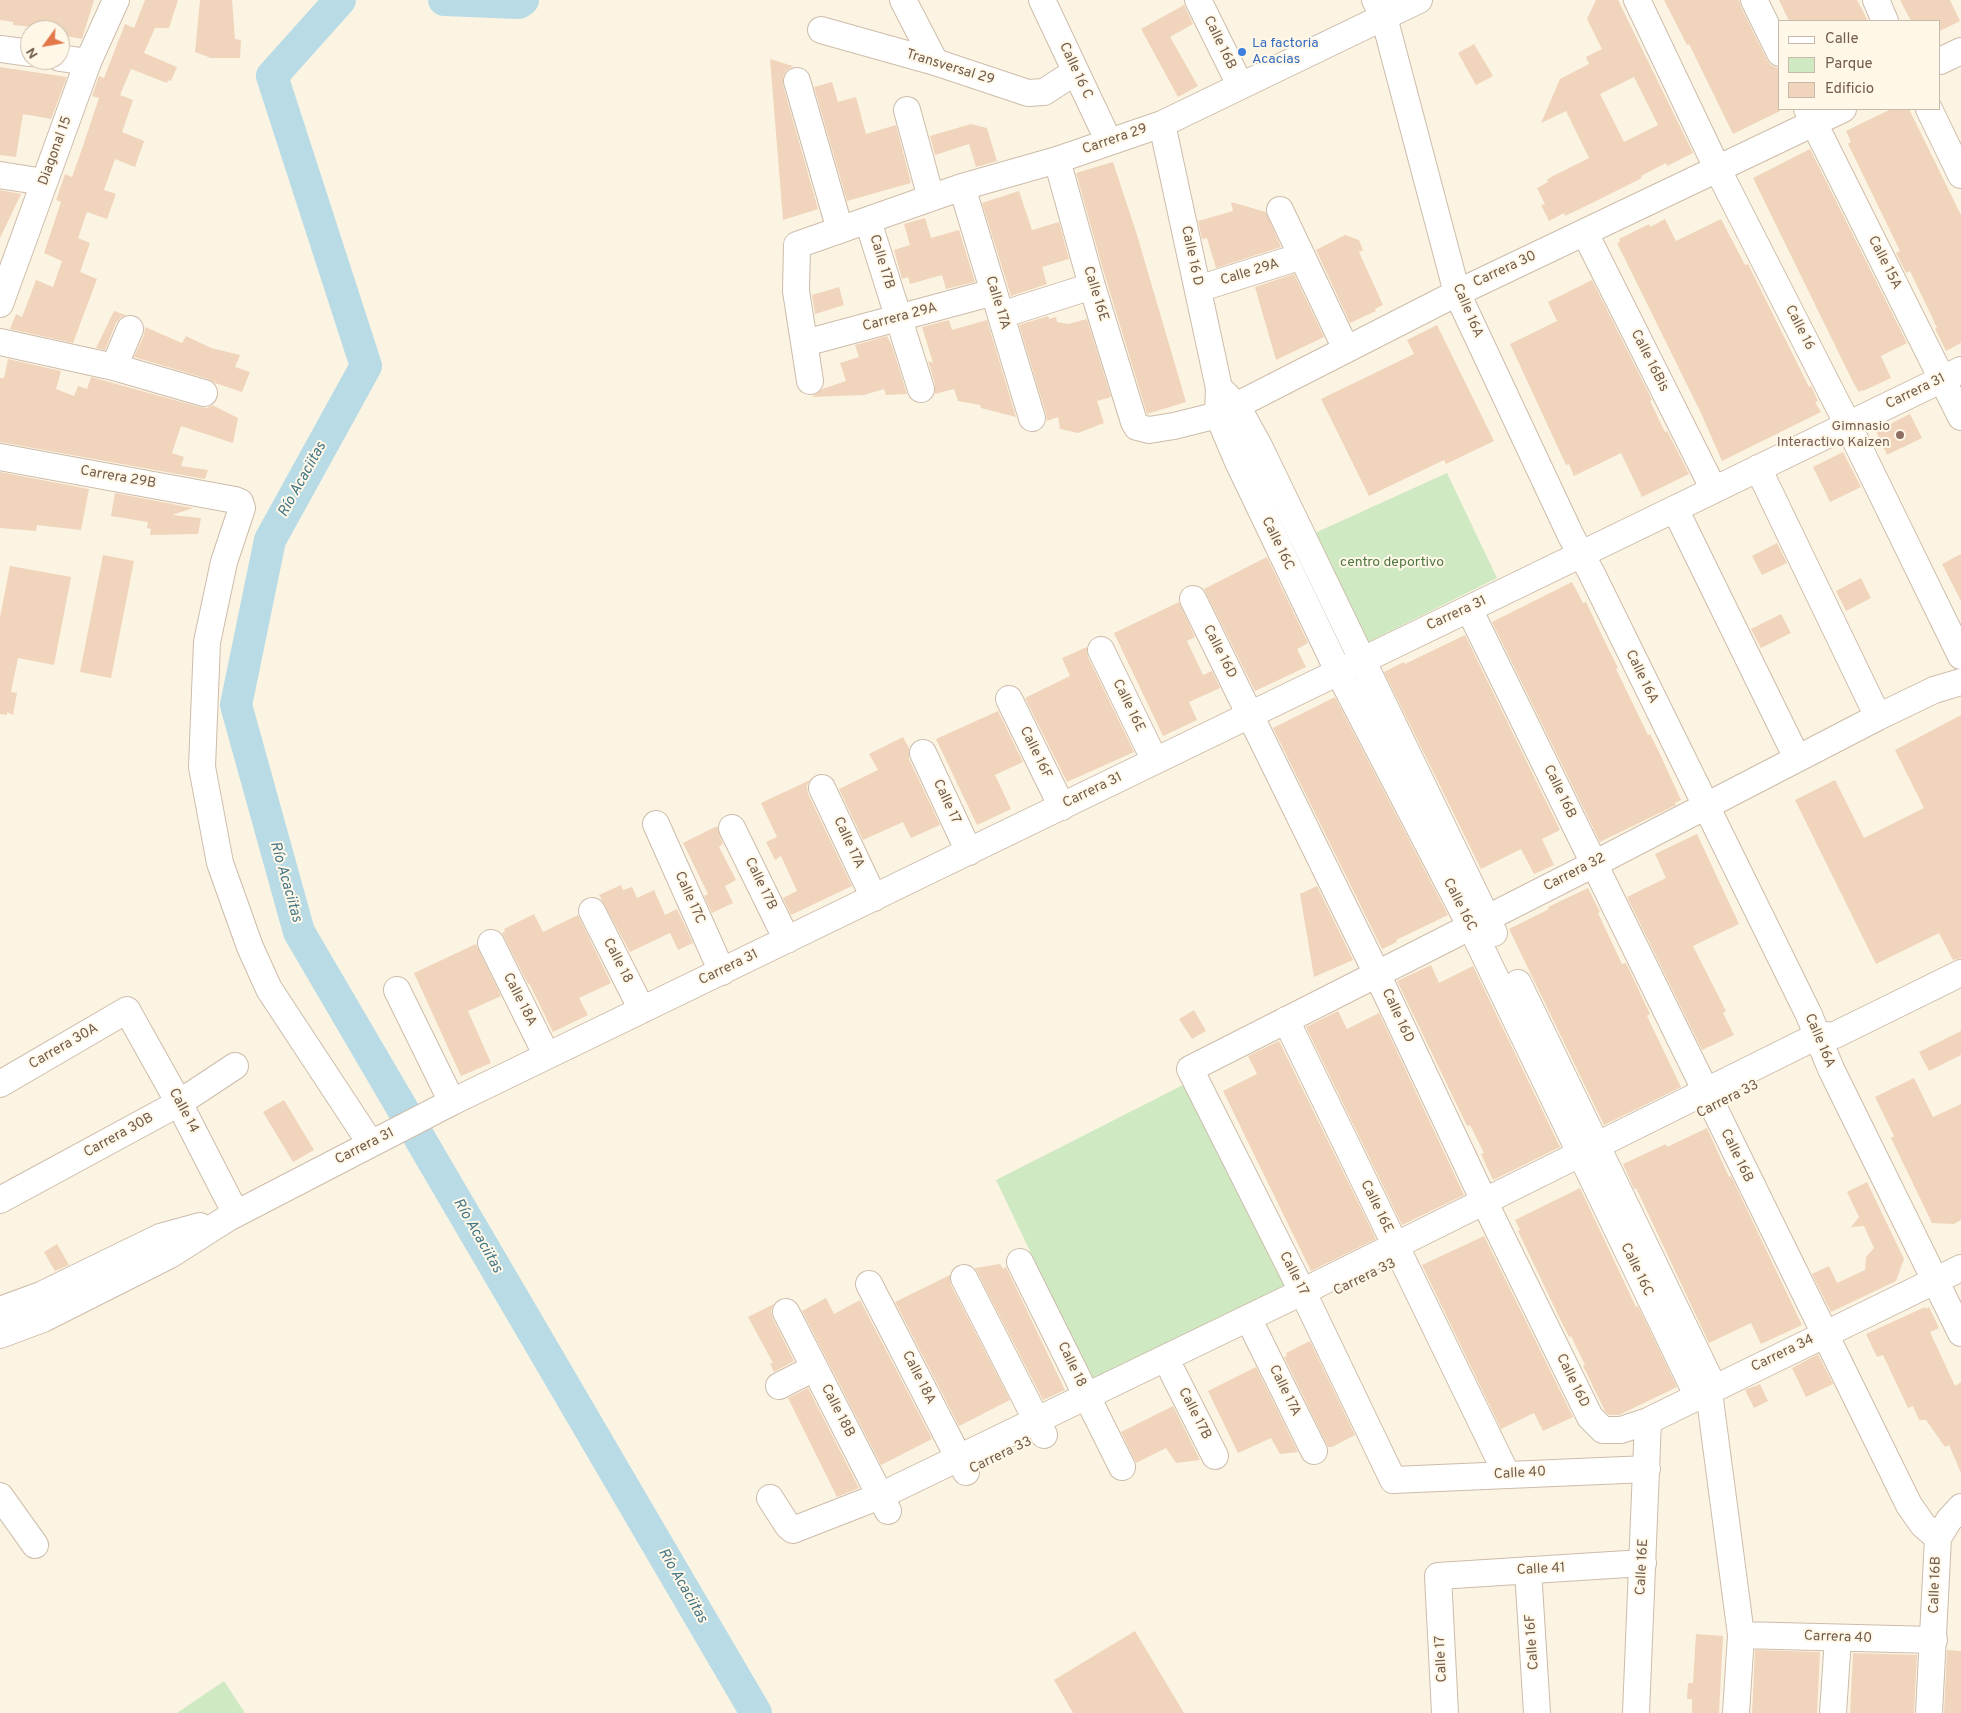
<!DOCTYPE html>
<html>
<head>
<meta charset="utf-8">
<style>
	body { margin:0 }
	#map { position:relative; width:1961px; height:1713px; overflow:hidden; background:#fcf4e3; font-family:Overpass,sans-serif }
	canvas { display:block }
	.legend { position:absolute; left:1778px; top:20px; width:162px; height:90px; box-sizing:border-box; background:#fff8e9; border:1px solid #c7baa9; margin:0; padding:6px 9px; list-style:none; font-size:15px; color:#735c4a }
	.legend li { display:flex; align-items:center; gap:10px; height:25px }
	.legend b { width:25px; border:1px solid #c7baa9 }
	.north { position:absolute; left:20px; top:20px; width:50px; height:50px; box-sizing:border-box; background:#fff8e9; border:1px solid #c7baa9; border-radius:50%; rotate:238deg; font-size:14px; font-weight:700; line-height:20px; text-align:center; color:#735c4a }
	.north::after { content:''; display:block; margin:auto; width:18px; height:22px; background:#e3784b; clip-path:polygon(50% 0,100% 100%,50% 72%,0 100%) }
</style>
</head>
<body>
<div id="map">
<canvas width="1961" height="1713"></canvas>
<ul class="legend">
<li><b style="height:6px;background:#fff"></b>Calle</li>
<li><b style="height:14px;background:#cfe9c2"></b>Parque</li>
<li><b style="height:14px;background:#f0d4bb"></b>Edificio</li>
</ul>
<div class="north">N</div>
</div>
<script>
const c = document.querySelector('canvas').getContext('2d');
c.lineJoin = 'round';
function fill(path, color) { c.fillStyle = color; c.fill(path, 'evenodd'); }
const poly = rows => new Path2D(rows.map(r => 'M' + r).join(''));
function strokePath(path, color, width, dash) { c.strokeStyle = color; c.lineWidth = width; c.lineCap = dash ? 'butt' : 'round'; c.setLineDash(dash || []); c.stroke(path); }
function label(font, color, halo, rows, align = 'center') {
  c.font = font + ' Overpass,sans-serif'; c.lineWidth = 4; c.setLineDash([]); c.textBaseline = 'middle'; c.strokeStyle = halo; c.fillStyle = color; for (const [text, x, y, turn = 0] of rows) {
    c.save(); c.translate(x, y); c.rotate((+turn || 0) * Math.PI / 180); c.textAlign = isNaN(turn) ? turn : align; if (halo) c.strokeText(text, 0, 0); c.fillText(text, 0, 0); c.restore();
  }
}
const green = poly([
	[1447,473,1497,578,1358,647,1306,537],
	[1185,1084,1290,1288,1093,1383,996,1180],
	[224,1681,245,1713,177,1713]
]);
const river = poly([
	[340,0,272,76,366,366,270,540,236,705,299,932,756,1713],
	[444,0,519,3,523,0]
]);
const building = poly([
	[0,0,94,0,82,39,60,35,60,30,23,26,13,25,13,22,0,20],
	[145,0,178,0,169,28,155,28,144,53,177,67,171,81,168,80,167,83,131,69,120,95,133,100,122,132,144,141,135,167,115,159,104,190,116,194,107,219,87,212,78,238,90,243,80,272,97,279,73,343,10,329,16,314,22,317,36,280,53,287,62,261,44,253,61,202,56,200,65,174,72,177,83,146,99,98,92,96,99,76,104,78,125,24,134,28],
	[200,0,232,0,235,39,241,40,240,58,211,58,195,52],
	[1596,0,1618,0,1693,153,1667,166,1666,163,1641,176,1642,178,1592,203,1565,216,1564,213,1549,221,1541,205,1545,204,1537,188,1548,182,1547,180,1551,177,1589,158,1566,111,1541,123,1560,79,1589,64,1586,57,1602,49,1587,19],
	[1634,77,1658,125,1624,142,1600,94],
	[1664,0,1739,0,1741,7,1767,60,1771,65,1780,69,1780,111,1733,134,1689,44,1687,45],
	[1779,0,1857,0,1868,21,1789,21],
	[1900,0,1950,0,1960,21,1940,31,1940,21,1911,21],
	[1184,5,1193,24,1170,37,1198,86,1178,97,1141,29],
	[1474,44,1493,76,1476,85,1458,53],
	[770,59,793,66,786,71,783,77,783,85,818,209,783,220],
	[0,67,67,77,51,119,23,114,16,157,0,155],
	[832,82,838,102,856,97,866,134,896,125,911,183,847,201,814,87],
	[1891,109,1909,109,1961,215,1961,343,1946,351,1935,329,1937,328,1931,315,1910,271,1906,273,1896,253,1900,251,1848,144,1851,142,1846,131],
	[971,124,987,128,997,161,976,167,969,144,935,155,930,136],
	[1810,149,1907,343,1881,356,1891,378,1863,391,1862,390,1859,392,1853,382,1753,178],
	[1113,162,1137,235,1186,402,1147,414,1102,266,1076,173],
	[0,190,21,194,0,238],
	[1019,191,1032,230,1059,222,1069,259,1042,267,1047,284,1011,296,982,203],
	[1231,202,1266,212,1281,247,1216,268,1207,238,1202,239,1198,221,1233,211],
	[925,218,931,238,959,230,975,282,946,289,942,275,910,284,908,277,902,279,894,250,910,245,904,224],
	[1665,219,1676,241,1721,219,1745,265,1748,264,1809,387,1811,386,1818,401,1815,402,1821,412,1722,461,1701,413,1617,243,1620,242,1619,239,1649,224,1650,227],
	[1345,235,1359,240,1363,250,1359,252,1383,305,1375,309,1376,311,1350,323,1316,250],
	[1294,274,1324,337,1276,360,1255,287],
	[1592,280,1652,400,1650,401,1665,432,1667,431,1689,474,1642,497,1621,453,1574,476,1569,464,1566,465,1510,344,1557,321,1548,302],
	[839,287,844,305,815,314,812,295],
	[114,311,126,315,121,317,116,323,105,350,96,348],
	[1048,316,1049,319,1056,317,1057,322,1068,324,1087,319,1111,397,1097,401,1104,423,1078,433,1060,429,1058,417,1047,421,1046,414,1019,325],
	[949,320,952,330,987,320,1016,417,981,408,980,405,958,401,954,389,935,394,935,384,928,361,933,363,922,327],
	[1437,325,1494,441,1446,464,1444,460,1369,496,1321,399,1414,354,1407,340],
	[145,327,182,343,186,336,211,348,240,355,235,367,250,372,242,392,215,383,208,379,134,357,144,335],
	[887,336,892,346,907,394,886,395,884,389,864,395,812,397,822,389,846,381,840,363,859,357,855,345],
	[8,359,61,371,56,389,74,396,78,386,87,389,91,377,200,407,207,408,212,405,238,418,233,443,181,426,172,453,184,457,181,466,208,470,205,479,0,442,0,378,4,378],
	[1910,414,1922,438,1887,455,1876,431],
	[1843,452,1861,487,1830,502,1813,467],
	[0,472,89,489,81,530,37,525,36,531,0,528],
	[115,493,193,508,172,515,201,518,198,534,150,535,151,529,147,528,148,522,111,516],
	[1777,543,1787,563,1762,575,1752,556],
	[1961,554,1961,601,1942,564],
	[103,555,134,561,111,678,80,672],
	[1267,557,1308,643,1297,649,1306,667,1255,691,1204,589],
	[10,566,71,577,54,665,18,658,11,692,17,693,13,715,7,712,7,715,0,714,0,617],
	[1861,578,1871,598,1846,611,1836,591],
	[1572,582,1583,603,1586,602,1607,646,1618,668,1616,669,1648,735,1650,734,1659,752,1681,800,1675,803,1676,805,1600,842,1492,622],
	[1179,602,1195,637,1187,641,1203,675,1212,671,1220,688,1189,702,1197,720,1163,736,1114,633],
	[1781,614,1791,633,1761,648,1751,629],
	[1465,635,1560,830,1542,839,1554,865,1534,874,1521,849,1481,869,1384,672,1404,662,1405,664],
	[1087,647,1088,657,1134,752,1067,782,1025,698,1070,676,1062,658],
	[1335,697,1448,915,1396,940,1397,942,1382,949,1273,728],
	[998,711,1023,762,995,775,1011,809,977,825,936,739],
	[1961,715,1961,958,1953,960,1939,933,1876,964,1795,800,1835,780,1864,838,1924,808,1895,750],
	[903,737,909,748,909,759,940,825,911,838,903,822,863,840,839,789,878,770,869,754],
	[810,780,807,786,808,794,852,886,791,915,783,898,797,891,781,856,775,860,766,842,777,837,761,803],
	[717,826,723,844,719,847,736,880,725,886,733,903,712,913,704,896,708,894,683,843],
	[1697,834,1739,924,1693,946,1726,1011,1723,1013,1734,1035,1702,1050,1627,897,1666,878,1655,854],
	[621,885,623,890,632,887,637,898,654,890,665,915,677,909,693,943,678,950,670,933,630,952,599,895],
	[1317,886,1353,960,1314,977,1300,894],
	[1588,888,1600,912,1598,913,1622,964,1626,963,1650,1014,1647,1016,1681,1087,1604,1125,1509,929,1549,909,1548,907],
	[534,914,543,932,578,915,611,983,579,998,588,1015,553,1032,529,983,528,984,502,933,505,932,504,929],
	[476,944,501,996,468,1011,491,1063,461,1076,414,973],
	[1431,965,1439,983,1473,966,1560,1147,1493,1180,1481,1154,1484,1153,1470,1125,1467,1126,1397,981],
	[1194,1010,1206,1031,1192,1039,1179,1019],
	[1338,1011,1347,1029,1379,1013,1464,1195,1402,1225,1306,1027],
	[1961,1031,1961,1055,1929,1071,1919,1052],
	[1279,1041,1376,1239,1311,1271,1223,1091,1257,1074,1248,1056],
	[1914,1078,1933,1117,1961,1104,1961,1220,1954,1224,1932,1223,1891,1138,1894,1136,1875,1097],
	[284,1100,314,1150,293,1162,263,1112],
	[1707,1128,1729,1177,1731,1176,1802,1325,1761,1344,1751,1323,1709,1343,1636,1188,1634,1189,1623,1164,1666,1144,1667,1147],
	[1867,1182,1904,1259,1896,1281,1831,1312,1812,1274,1829,1266,1837,1283,1865,1270,1866,1257,1874,1248,1864,1226,1851,1227,1859,1217,1847,1192],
	[1580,1188,1636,1307,1638,1306,1677,1387,1619,1415,1609,1415,1605,1411,1583,1366,1585,1365,1571,1336,1569,1337,1561,1321,1518,1231,1520,1230,1515,1220],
	[1484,1236,1573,1417,1543,1431,1534,1413,1501,1429,1422,1265],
	[57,1244,69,1265,55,1271,44,1252],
	[1000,1264,1003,1269,1006,1267,1065,1390,1043,1400,975,1268],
	[950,1275,951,1285,1010,1400,959,1426,895,1302],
	[826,1298,834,1314,860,1300,932,1439,881,1465,802,1311],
	[774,1304,771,1311,773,1319,794,1361,774,1372,770,1364,773,1363,748,1317],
	[1925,1307,1926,1309,1929,1307,1939,1328,1930,1332,1955,1386,1961,1382,1961,1473,1949,1445,1945,1447,1926,1420,1919,1420,1913,1406,1908,1408,1883,1355,1877,1357,1866,1334],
	[1310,1341,1355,1435,1332,1447,1328,1447,1284,1357,1287,1356,1286,1353],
	[1818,1354,1833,1384,1806,1397,1792,1368],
	[1256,1367,1298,1452,1280,1454,1271,1438,1238,1453,1208,1391],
	[1760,1384,1768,1401,1754,1408,1745,1390],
	[808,1388,859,1488,837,1497,788,1398],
	[1173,1406,1200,1460,1176,1463,1166,1448,1136,1463,1121,1432],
	[1135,1631,1184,1713,1073,1713,1054,1680],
	[1696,1634,1723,1636,1719,1713,1692,1713,1692,1699,1687,1699,1688,1683,1693,1683],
	[1755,1650,1820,1652,1817,1713,1752,1713],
	[1947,1650,1961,1651,1961,1713,1944,1713],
	[1853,1653,1917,1655,1914,1713,1850,1713]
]);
const minor = poly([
	[903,0,935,62],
	[1042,0,1109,142],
	[1198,0,1240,85],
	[1375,0,1384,17,1457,293,1571,536,1591,572,1809,1015,1831,1069,1961,1333],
	[1637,0,1718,170,1848,425,1961,656],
	[1754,0,1780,53],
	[1876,0,1885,21],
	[821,30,935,62,1028,93,1044,92,1075,72],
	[0,49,30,53],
	[60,58,88,62],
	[1940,61,1961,51],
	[797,81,840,230],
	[1807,109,1961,417],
	[1929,109,1961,175],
	[907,110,931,198],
	[1162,124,1219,388,1218,415,1238,462,1339,673,1471,927,1698,1397],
	[1057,160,1092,286,1134,422,1137,427,1149,430,1174,426,1218,415,1457,293,1843,109],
	[0,175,44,182],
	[962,187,1032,418],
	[1280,210,1346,349],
	[868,221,921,389],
	[1585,233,1714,490],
	[1198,289,1302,256],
	[0,304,88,62,116,0],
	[1001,315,1092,286],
	[0,342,114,367,204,393],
	[805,343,994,292],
	[114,367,130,329],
	[810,381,796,291,797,245,962,187,1057,160,1162,124,1419,0],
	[1219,388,1237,406,1259,446,1494,933],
	[0,457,235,500,240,502,242,508,224,562,207,642,202,767,220,863,250,947,269,989,371,1144],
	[1758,468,1878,717],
	[1675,509,1797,758],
	[1193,599,1377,974,1484,1201,1590,1417,1603,1430,1621,1430,1648,1421,1961,1268],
	[1469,609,1909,1505,1923,1525,1938,1538,1929,1713],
	[1101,650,1155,761],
	[1009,699,1062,807],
	[923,753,969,852],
	[822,788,874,898],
	[656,824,722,972],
	[732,828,787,940],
	[592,911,642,1010],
	[491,943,547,1056],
	[1518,983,1714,1388],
	[397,990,452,1102],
	[1286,1020,1507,1475],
	[0,1084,127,1010,179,1103,236,1214],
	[0,1200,179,1103,235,1066],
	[1020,1262,1122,1467],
	[964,1278,1044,1435],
	[869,1284,966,1472],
	[0,1310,41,1295,160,1237,200,1226],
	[786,1312,888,1511],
	[1255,1332,1314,1451],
	[0,1335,43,1319,170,1255,228,1218,452,1102,1961,370],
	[1173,1373,1215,1456],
	[779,1386,814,1368],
	[1709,1392,1741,1635,1736,1713],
	[1647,1469,1393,1480,1309,1305,1190,1069,1594,864,1878,717,1934,690,1961,682],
	[0,1496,35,1545],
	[770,1498,788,1526,793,1530,880,1496,1302,1292,1817,1036,1835,1035,1961,973],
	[1938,1538,1949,1520,1961,1507],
	[1528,1570,1537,1713],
	[1741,1635,1934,1640],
	[1445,1713,1438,1576,1643,1563],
	[1636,1713,1648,1421],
	[1833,1713,1838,1638]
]);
const markers = [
	[1242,52,5,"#3f7fe0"],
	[1900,435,5,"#8d6e63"]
];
const streetNames = [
	["Calle 16B",1219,43,64],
	["Transversal 29",950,68,17],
	["Calle 16 C",1075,71,65],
	["Carrera 29",1115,140,-19],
	["Diagonal 15",56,151,-70],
	["Calle 16 D",1191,256,78],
	["Calle 17B",881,262,73],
	["Calle 15A",1884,263,63],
	["Carrera 30",1505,270,-25],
	["Calle 29A",1250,273,-17],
	["Calle 16E",1095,294,73],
	["Calle 17A",997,303,73],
	["Calle 16A",1467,311,67],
	["Carrera 29A",900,318,-15],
	["Calle 16",1799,328,63],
	["Calle 16Bis",1649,361,63],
	["Carrera 31",1916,392,-26],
	["Carrera 29B",118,478,10],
	["Calle 16C",1277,544,64],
	["Carrera 31",1457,614,-25],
	["Calle 16D",1219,652,63],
	["Calle 16A",1641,677,64],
	["Calle 16E",1128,706,64],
	["Calle 16F",1035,753,64],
	["Carrera 31",1093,791,-26],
	["Calle 16B",1559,792,64],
	["Calle 17",946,802,65],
	["Calle 17A",848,843,65],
	["Carrera 32",1575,873,-27],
	["Calle 17B",760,884,64],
	["Calle 17C",689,898,66],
	["Calle 16C",1459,905,63],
	["Calle 18",617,961,63],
	["Carrera 31",729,968,-26],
	["Calle 18A",519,1000,63],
	["Calle 16D",1397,1016,65],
	["Calle 16A",1819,1041,67],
	["Carrera 30A",64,1047,-30],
	["Carrera 33",1728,1100,-27],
	["Calle 14",183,1111,62],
	["Carrera 30B",119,1136,-29],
	["Carrera 31",365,1147,-27],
	["Calle 16B",1736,1156,64],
	["Calle 16E",1376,1207,64],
	["Calle 16C",1636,1270,64],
	["Calle 17",1293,1274,63],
	["Carrera 33",1365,1278,-26],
	["Carrera 34",1783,1354,-26],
	["Calle 18",1071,1365,64],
	["Calle 18A",918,1378,63],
	["Calle 16D",1572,1381,64],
	["Calle 17A",1284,1391,64],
	["Calle 18B",837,1411,63],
	["Calle 17B",1194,1414,63],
	["Carrera 33",1001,1456,-26],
	["Calle 40",1520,1474,-3],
	["Calle 16E",1643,1567,-87],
	["Calle 41",1541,1570,-3],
	["Calle 16B",1936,1585,-88],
	["Carrera 40",1838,1638,2],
	["Calle 16F",1533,1642,-94],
	["Calle 17",1442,1659,-93]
];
const shopNames = [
	["La factoria",1252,44],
	["Acacias",1252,60]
];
const educationNames = [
	["Gimnasio",1890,427],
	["Interactivo Kaizen",1890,443]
];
const parkNames = [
	["centro deportivo",1392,563]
];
const waterNames = [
	["Río Acaciitas",303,480,-61],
	["Río Acaciitas",285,882,74],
	["Río Acaciitas",477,1236,60],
	["Río Acaciitas",682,1586,60]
];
fill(green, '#cfe9c2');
strokePath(river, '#b8dbe5', 32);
fill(building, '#f0d4bb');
strokePath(minor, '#cdbcaa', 28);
strokePath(minor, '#fff', 26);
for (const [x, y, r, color] of markers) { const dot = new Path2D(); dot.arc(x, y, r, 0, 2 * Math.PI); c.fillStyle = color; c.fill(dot); strokePath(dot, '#fff8e9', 2); }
label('14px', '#735c4a', '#fff8e9', streetNames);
label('14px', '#366cbe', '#fff8e9', shopNames, 'left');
label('14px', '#785e54', '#fff8e9', educationNames, 'right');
label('14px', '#4e7842', '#fff8e9', parkNames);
label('italic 15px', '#447686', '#fff8e9', waterNames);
</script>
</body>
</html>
